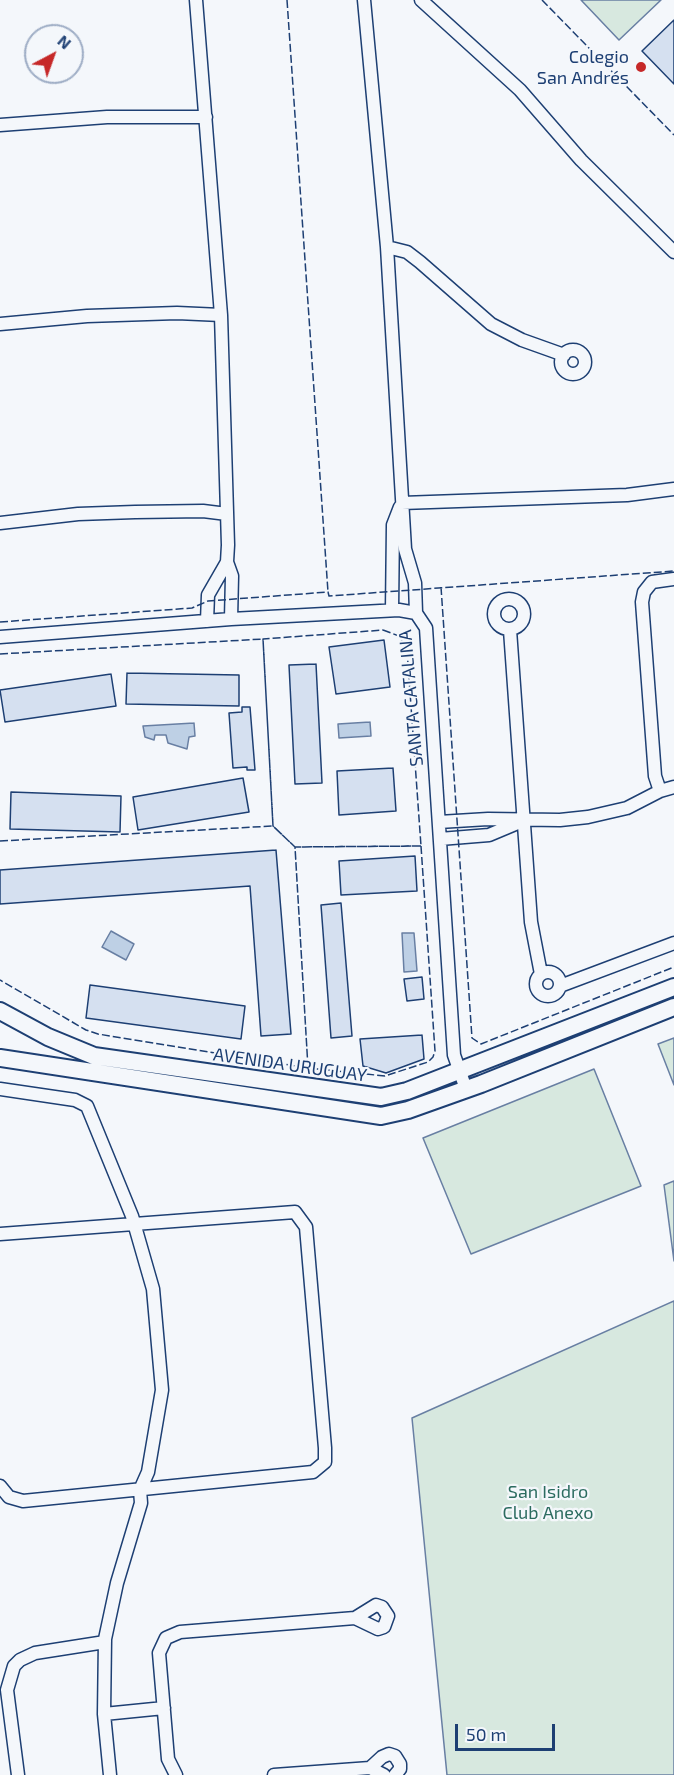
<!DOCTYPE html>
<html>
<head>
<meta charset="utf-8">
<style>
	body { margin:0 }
	#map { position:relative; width:674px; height:1775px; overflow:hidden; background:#f4f7fb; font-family:"Exo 2",sans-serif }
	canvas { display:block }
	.north { position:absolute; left:24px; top:24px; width:60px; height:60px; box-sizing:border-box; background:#f4f7fb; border:2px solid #9eadc5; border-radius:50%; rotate:41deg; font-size:16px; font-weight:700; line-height:24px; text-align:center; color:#1d3f73 }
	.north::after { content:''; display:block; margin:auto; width:21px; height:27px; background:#c62828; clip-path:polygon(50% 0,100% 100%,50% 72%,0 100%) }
	.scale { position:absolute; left:455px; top:1724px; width:100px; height:27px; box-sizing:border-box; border:3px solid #1d3f73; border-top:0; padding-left:8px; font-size:18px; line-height:21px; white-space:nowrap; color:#1d3f73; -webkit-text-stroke:4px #f4f7fb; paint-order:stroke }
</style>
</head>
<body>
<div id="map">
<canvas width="674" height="1775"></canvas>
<div class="north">N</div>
<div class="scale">50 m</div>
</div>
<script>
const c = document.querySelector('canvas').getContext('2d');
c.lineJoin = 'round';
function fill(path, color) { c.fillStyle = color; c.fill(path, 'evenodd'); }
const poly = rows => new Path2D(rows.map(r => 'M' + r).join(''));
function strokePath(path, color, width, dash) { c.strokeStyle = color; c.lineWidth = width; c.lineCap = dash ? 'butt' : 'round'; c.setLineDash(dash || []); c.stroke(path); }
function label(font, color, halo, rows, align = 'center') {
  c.font = font + ' "Exo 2",sans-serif'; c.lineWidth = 4.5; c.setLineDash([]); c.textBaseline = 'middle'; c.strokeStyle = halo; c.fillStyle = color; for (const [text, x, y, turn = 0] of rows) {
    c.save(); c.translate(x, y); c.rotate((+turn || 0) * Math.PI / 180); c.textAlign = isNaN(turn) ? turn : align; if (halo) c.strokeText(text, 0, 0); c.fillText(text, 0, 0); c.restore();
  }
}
const green = poly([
	[581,0,661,0,619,40,581,0],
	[674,1038,674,1085,658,1044,674,1038],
	[594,1069,641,1186,471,1254,423,1138,594,1069],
	[674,1181,674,1261,664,1185,674,1181],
	[674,1301,674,1775,447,1775,412,1418,674,1301]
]);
const water = poly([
	[370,722,371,736,339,738,338,724,370,722],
	[194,723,195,736,189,737,187,749,168,743,166,735,155,735,154,740,145,737,143,726,194,723],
	[111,931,134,944,126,960,102,947,111,931],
	[402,933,414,933,417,971,404,972,402,933]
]);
const building = poly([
	[674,20,674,84,642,51,674,20],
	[384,640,390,687,336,694,329,647,384,640],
	[316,664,322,783,295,784,289,665,316,664],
	[127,673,239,675,239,706,126,704,127,673],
	[111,674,116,706,5,722,0,690,111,674],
	[242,707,250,707,255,770,247,770,247,767,233,768,229,713,242,712,242,707],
	[393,768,396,811,339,815,337,771,393,768],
	[243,778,249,812,138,830,133,797,243,778],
	[11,792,121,796,120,832,10,829,11,792],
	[276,850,291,1034,261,1036,250,886,0,904,0,870,276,850],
	[415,856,417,891,341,895,339,861,415,856],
	[341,903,352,1036,331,1038,321,905,341,903],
	[422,977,424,999,407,1001,404,979,422,977],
	[90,985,245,1006,241,1039,86,1018,90,985],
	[422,1035,424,1059,386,1073,363,1066,360,1039,422,1035]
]);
const street = poly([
	[196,0,221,315,228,545,227,562,208,595,207,621],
	[364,0,387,247,405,549,415,583,416,613],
	[421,0,520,90,581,160,674,252],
	[0,125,107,117,206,117],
	[387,247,407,252,420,262,491,324,522,340,564,355],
	[0,324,87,316,177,313,221,315],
	'561 362a12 12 0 1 1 24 0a12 12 0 1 1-24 0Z',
	[402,503,627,495,674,489],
	[0,523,78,514,135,512,203,511,227,514],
	[227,562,232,576,231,619],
	'494 614a15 15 0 1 1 30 0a15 15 0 1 1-30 0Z',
	[392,610,393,525,400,507],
	[510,630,531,922,541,974],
	[0,637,231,619,399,610,416,613,426,628,454,1055,466,1089],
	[660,791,655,776,642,602,644,592,652,582,674,579],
	[439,822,488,819,560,820,588,817,627,808,660,791,674,787],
	[440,839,489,835,520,822],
	'536 984a12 12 0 1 1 24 0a12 12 0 1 1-24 0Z',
	[560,986,674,943],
	[0,1089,75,1100,87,1106,132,1216,153,1289,162,1390,148,1472,140,1490,141,1503,117,1583,105,1639,104,1714,110,1775],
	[0,1234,295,1212,306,1227,325,1448,325,1462,313,1472,23,1501,9,1497,0,1486],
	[104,1714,164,1708],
	[370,1768,382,1757,389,1754,395,1756,400,1764,400,1769,395,1775],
	[18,1775,7,1690,14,1666,20,1660,35,1653,105,1642],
	[176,1775,168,1759,159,1653,166,1638,180,1632,355,1618,376,1605,382,1607,388,1616,384,1627,378,1629,355,1618],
	[274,1775,370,1768,384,1775]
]);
const secondary = poly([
	[0,1011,48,1037,94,1056,381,1097,407,1091,674,987],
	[0,1058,381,1116,408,1110,481,1084,674,1007]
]);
const fence = poly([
	[287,0,328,592],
	[542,0,674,135],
	[441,587,472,1038,481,1044,674,967],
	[0,622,192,608,208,601,328,592,329,596,674,571],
	[383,630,399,636,407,650,421,846,295,847,273,826,263,639,383,630],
	[0,654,263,639,273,826],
	[0,841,273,826,295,847,308,1068,98,1034,86,1030,0,980],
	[421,846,435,1051,433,1057,428,1062,385,1076,308,1068,295,847,421,846]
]);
const markers = [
	[641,67,6,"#c62828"]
];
const poiNames = [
	["Colegio",629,57],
	["San Andrés",629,78]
];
const streetNames = [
	["SANTA CATALINA",411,698,-95],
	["AVENIDA URUGUAY",290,1065,8]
];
const parkNames = [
	["San Isidro",548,1492],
	["Club Anexo",548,1513]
];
fill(green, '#d7e8df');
strokePath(green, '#687fa3', 1.5);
fill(water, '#bed0e5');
strokePath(water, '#687fa3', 1.5);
fill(building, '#d5e0f0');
strokePath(building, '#1d3f73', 1.5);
strokePath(street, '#1d3f73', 15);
strokePath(secondary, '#1d3f73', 20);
strokePath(street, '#f4f7fb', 12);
strokePath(secondary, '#f4f7fb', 16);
strokePath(fence, '#1d3f73', 1.5, [8, 3]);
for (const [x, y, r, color] of markers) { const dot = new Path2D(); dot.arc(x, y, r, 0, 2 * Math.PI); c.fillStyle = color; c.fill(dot); strokePath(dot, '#f4f7fb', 2); }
label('18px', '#1d3f73', '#f4f7fb', poiNames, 'right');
label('18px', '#1d3f73', '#f4f7fb', streetNames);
label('18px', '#2c6c60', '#f4f7fb', parkNames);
</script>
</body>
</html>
